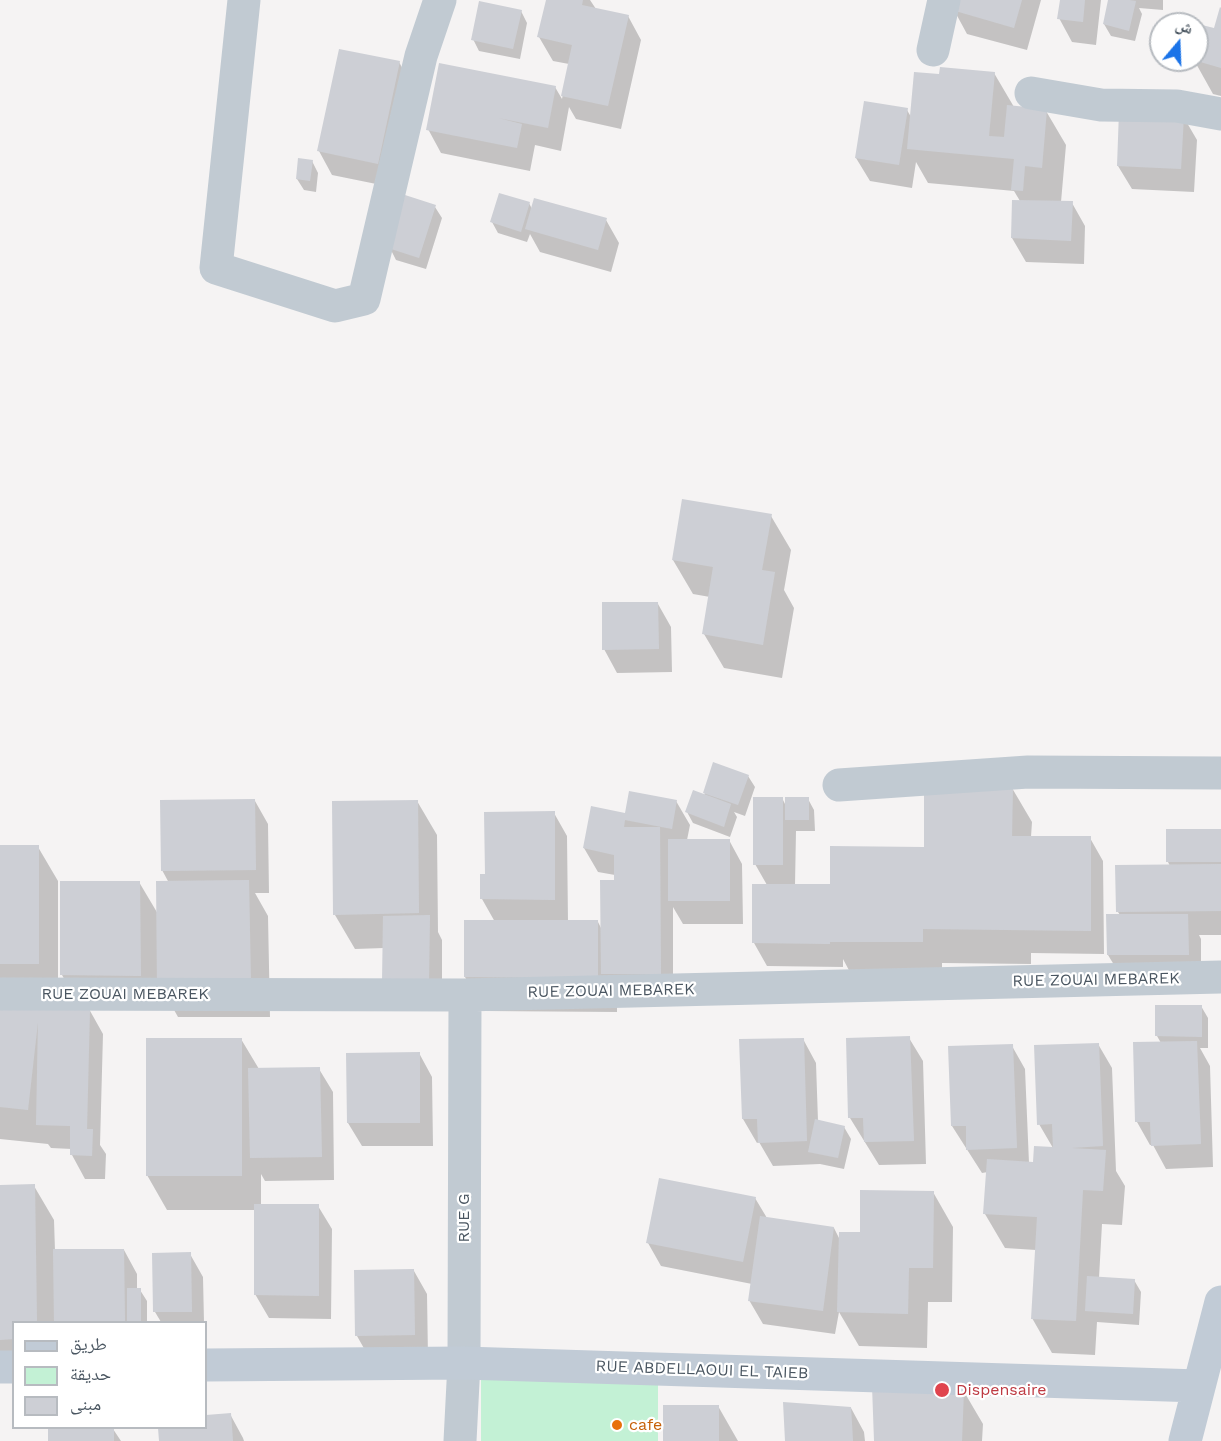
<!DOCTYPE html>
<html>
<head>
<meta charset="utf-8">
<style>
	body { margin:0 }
	#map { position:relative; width:1221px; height:1441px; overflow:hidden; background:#f5f3f3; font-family:"Work Sans","Noto Naskh Arabic",sans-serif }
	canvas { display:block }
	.legend { position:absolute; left:12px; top:1321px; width:195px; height:108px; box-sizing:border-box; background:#fff; border:2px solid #b7bbc0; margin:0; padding:8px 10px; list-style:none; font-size:18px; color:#4a5661 }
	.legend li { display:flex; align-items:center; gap:12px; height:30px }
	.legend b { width:30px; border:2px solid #b7bbc0 }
	.north { position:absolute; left:1149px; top:12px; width:60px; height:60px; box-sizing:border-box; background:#fff; border:2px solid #b7bbc0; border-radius:50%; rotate:19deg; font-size:16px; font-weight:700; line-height:24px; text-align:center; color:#4a5661 }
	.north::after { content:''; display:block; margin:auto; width:21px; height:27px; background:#1a73e8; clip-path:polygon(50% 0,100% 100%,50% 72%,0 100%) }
</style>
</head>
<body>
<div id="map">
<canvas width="1221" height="1441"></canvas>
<ul class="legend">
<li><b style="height:8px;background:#c1cbd6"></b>طريق</li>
<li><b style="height:16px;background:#c3f1d5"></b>حديقة</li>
<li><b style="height:16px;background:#cdcfd5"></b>مبنى</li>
</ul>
<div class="north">ش</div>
</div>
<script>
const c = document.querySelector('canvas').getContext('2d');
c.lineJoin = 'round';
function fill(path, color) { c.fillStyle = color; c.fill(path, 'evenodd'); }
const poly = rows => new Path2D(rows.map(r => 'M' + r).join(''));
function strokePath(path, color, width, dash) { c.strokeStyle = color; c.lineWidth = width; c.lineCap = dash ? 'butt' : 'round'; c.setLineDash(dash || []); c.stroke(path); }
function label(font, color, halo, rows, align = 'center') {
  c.font = font + ' "Work Sans",sans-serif'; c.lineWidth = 4.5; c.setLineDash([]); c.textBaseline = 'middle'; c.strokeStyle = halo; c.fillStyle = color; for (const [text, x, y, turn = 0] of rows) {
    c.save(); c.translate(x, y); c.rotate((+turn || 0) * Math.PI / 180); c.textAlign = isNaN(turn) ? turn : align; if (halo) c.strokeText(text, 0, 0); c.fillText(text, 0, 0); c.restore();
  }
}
const green = poly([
	[481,1370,658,1378,658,1441,481,1441]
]);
const shadow = poly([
	[547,0,590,0,596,9,628,16,641,40,621,129,576,119,569,107,561,151,535,145,530,171,441,153,428,129,555,87,562,99,569,64,553,61,539,37],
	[957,0,1041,0,1027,50,967,34,954,10],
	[1061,0,1101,0,1096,45,1072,42,1059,18],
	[1109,0,1163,0,1163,10,1139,8,1142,14,1135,41,1111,36,1104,24],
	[521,11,527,23,520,59,479,51,473,39],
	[1221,11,1221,96,1213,94,1194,60,1197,60,1197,48,1215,30],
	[399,62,412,86,391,187,332,175,319,151],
	[994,73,1014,107,1046,111,1066,145,1061,202,1072,203,1085,226,1084,264,1026,262,1012,238,1014,201,1020,201,1014,191,928,183,916,162,912,188,870,181,856,158,907,110,911,117,941,76],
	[1183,116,1197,140,1194,192,1132,189,1118,166],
	[312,161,318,173,316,192,304,190,297,179],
	[529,203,532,209,606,220,619,243,611,272,540,252,530,234,527,242,498,233,492,222],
	[435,207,442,218,426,269,396,260,390,248],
	[771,516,791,550,784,590,794,608,782,678,724,668,704,634,710,597,693,594,673,560],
	[658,604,671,627,672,672,617,673,604,649],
	[714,764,748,776,755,787,745,816,734,812,737,817,730,837,693,823,687,812,704,796],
	[1012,788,1032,822,1031,837,1090,838,1103,861,1104,954,1031,953,1031,964,942,963,942,976,852,976,843,959,843,967,767,966,754,943,767,885,755,864,782,798,786,806,808,799,814,810,815,831,796,831,795,885,829,885,926,848],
	[255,801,268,824,269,893,255,893,268,916,270,1017,178,1017,160,985,89,1009,103,1034,100,1145,106,1154,105,1179,85,1179,72,1155,72,1149,51,1148,48,1144,0,1139,0,1006,82,1010,62,975,139,882,158,914,169,883,162,870],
	[417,801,437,835,438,932,442,940,442,1004,384,948,355,949,335,915],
	[676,801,690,825,687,840,729,840,742,864,743,924,683,924,673,907,673,997,617,997,617,1012,485,1011,465,977,495,922,482,899,486,876,554,813,567,836,568,922,598,922,602,930,615,881,615,875,598,872,584,848,626,815],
	[1221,830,1221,935,1199,935,1201,939,1201,978,1122,978,1108,955,1120,915,1118,912,1117,866,1170,866,1168,862],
	[0,847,38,847,58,881,58,998,0,997],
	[1201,1006,1208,1018,1208,1048,1200,1048,1210,1066,1213,1167,1166,1169,1153,1145,1150,1145,1137,1122,1161,1043,1157,1036],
	[909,1038,923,1061,926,1164,879,1165,850,1118],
	[241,1039,259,1069,319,1069,333,1092,334,1180,265,1181,261,1174,261,1205,318,1206,332,1229,331,1319,269,1318,255,1294,256,1210,167,1210,147,1175],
	[803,1039,816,1063,818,1121,844,1127,851,1139,844,1169,820,1164,773,1166,759,1142,757,1143,743,1119,741,1041],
	[1098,1044,1112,1068,1116,1171,1125,1186,1122,1225,1102,1224,1099,1278,1134,1280,1141,1292,1139,1325,1097,1322,1095,1355,1052,1353,1032,1318,1036,1250,1005,1248,985,1214,988,1172,982,1173,952,1126,1012,1046,1025,1069,1029,1163,1034,1163,1053,1148,1039,1124],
	[419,1053,432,1077,433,1146,362,1146,348,1123],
	[0,1186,34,1186,54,1220,55,1251,124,1250,137,1274,137,1290,140,1290,147,1301,147,1322,14,1322,14,1374,0,1374],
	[933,1192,953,1227,952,1302,928,1302,927,1348,859,1346,839,1312,835,1334,763,1324,749,1300,752,1284,661,1266,648,1243,755,1198,767,1218,834,1228,840,1240,861,1234],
	[154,1254,190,1254,203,1277,204,1322,161,1322,155,1312],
	[414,1271,427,1294,428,1358,370,1359,357,1336],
	[963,1390,983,1424,982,1441,876,1441],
	[718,1406,738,1441,665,1441],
	[851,1408,864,1432,865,1441,787,1441],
	[230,1414,243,1438,244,1441,161,1441,160,1428,206,1428,206,1416],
	[113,1429,121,1441,49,1441]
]);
const building = poly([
	[546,0,583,0,582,5,629,15,608,106,561,96,572,45,537,37],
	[955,0,1022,0,1014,28,952,10],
	[1060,0,1085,0,1083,22,1057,19],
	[1108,0,1129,0,1136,1,1129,31,1103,24],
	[479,1,522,10,513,49,471,40],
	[1220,7,1221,8,1221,68,1197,61,1197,42,1202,25,1214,28],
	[339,49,400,61,378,164,317,151],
	[439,63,556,86,548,128,498,118,522,124,517,148,426,130],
	[940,67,995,72,989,136,1004,137,1007,105,1047,109,1042,168,1025,166,1023,191,1011,190,1014,159,907,149,914,72,939,74],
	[864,101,908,108,899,165,855,158],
	[1119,111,1184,115,1181,169,1117,166],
	[298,158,313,160,310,181,296,179],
	[499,193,530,202,521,232,490,222],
	[405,195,436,205,419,258,388,248],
	[534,198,607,218,598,250,525,229],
	[1012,200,1073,201,1071,241,1011,238],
	[682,499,772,514,762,570,775,572,763,645,702,634,713,567,672,560],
	[602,602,658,602,659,649,602,650],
	[713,762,749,775,738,805,703,793],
	[924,786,1013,786,1012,836,1091,836,1091,931,923,929,923,942,830,942,830,944,752,943,752,884,830,884,830,846,924,847],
	[693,790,731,804,724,827,685,812],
	[629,791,677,800,672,829,625,820,624,827,660,827,661,974,601,974,600,880,614,880,614,855,583,848,591,806,625,813],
	[753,797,783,797,783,865,753,865],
	[785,797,809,797,809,820,785,820],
	[255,799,256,870,161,871,160,800],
	[418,800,419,913,333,915,332,801],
	[555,811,555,900,480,899,480,874,485,874,484,812],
	[1166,829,1221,829,1221,862,1166,862],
	[668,839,730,839,730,901,668,901],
	[0,845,39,845,39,964,0,964],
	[1221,864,1221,911,1116,912,1115,865],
	[249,880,251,983,157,983,156,881],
	[60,881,140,881,141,976,60,975],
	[1106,914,1188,914,1189,955,1107,955],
	[430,915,429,981,382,981,383,916],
	[464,920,598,920,598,978,464,977],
	[0,1004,90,1009,87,1129,93,1129,92,1156,70,1155,70,1126,36,1125,38,1022,28,1110,0,1107],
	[1155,1005,1202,1005,1202,1037,1155,1036],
	[910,1036,914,1141,864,1142,863,1118,848,1118,846,1038],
	[146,1038,242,1038,242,1176,146,1176],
	[804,1038,807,1141,758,1143,757,1119,742,1119,739,1039],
	[1197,1041,1201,1144,1151,1146,1150,1122,1135,1122,1133,1042],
	[1099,1043,1103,1146,1071,1148,1106,1150,1103,1191,1083,1190,1076,1321,1031,1319,1037,1217,983,1214,987,1159,1033,1162,1034,1146,1053,1147,1052,1124,1037,1125,1034,1045],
	[1013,1044,1017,1148,966,1150,966,1126,951,1126,948,1046],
	[420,1052,420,1123,347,1123,346,1053],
	[320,1067,322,1157,250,1158,248,1068],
	[815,1119,845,1126,838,1158,808,1152],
	[659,1178,756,1197,743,1262,646,1243],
	[35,1184,37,1322,14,1322,14,1339,0,1340,0,1185],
	[860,1190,934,1191,933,1268,909,1268,908,1314,837,1312,839,1232,860,1232],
	[254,1204,319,1204,319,1296,254,1295],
	[760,1216,834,1227,823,1311,748,1301],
	[53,1249,124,1249,125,1322,54,1322],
	[191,1252,192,1312,153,1312,152,1253],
	[414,1269,415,1335,355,1336,354,1270],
	[1087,1276,1135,1279,1133,1314,1085,1311],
	[127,1288,141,1288,141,1322,127,1322],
	[872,1386,964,1389,962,1441,874,1441],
	[783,1402,851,1407,853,1441,785,1441],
	[663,1405,719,1405,719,1441,663,1441],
	[231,1413,233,1441,159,1441,158,1428,206,1428,206,1415],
	[48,1428,114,1428,114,1441,48,1441]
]);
const street = poly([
	[244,0,216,268,335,306,364,299,421,56,440,0],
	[933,50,944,0],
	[1031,93,1101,105,1177,106,1221,114],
	[839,785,1028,772,1221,773],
	[0,994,465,995,1221,977],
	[460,1441,464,1363,465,995]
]);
const secondary = poly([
	[206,1365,464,1363,1199,1386],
	[0,1367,14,1367],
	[1185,1441,1221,1302]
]);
const markers = [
	[942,1390,8,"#e0444e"],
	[617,1425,6,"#e8710a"]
];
const streetNames = [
	["RUE ZOUAI MEBAREK",1096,980,-1],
	["RUE ZOUAI MEBAREK",611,991,-1],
	["RUE ZOUAI MEBAREK",125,994],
	["RUE G",464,1218,-90],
	["RUE ABDELLAOUI EL TAIEB",702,1370,2]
];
const healthNames = [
	["Dispensaire",956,1390]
];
const foodNames = [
	["cafe",629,1425]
];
fill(green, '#c3f1d5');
fill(shadow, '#0003');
fill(building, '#cdcfd5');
strokePath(street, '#c1cad2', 33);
strokePath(secondary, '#c1cbd6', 33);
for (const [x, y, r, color] of markers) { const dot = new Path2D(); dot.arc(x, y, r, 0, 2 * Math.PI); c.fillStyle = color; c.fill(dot); strokePath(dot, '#fff', 2); }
label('16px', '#4a5661', '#fff', streetNames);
label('16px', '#be3a42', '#fff', healthNames, 'left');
label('16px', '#c56008', '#fff', foodNames, 'left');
</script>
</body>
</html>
